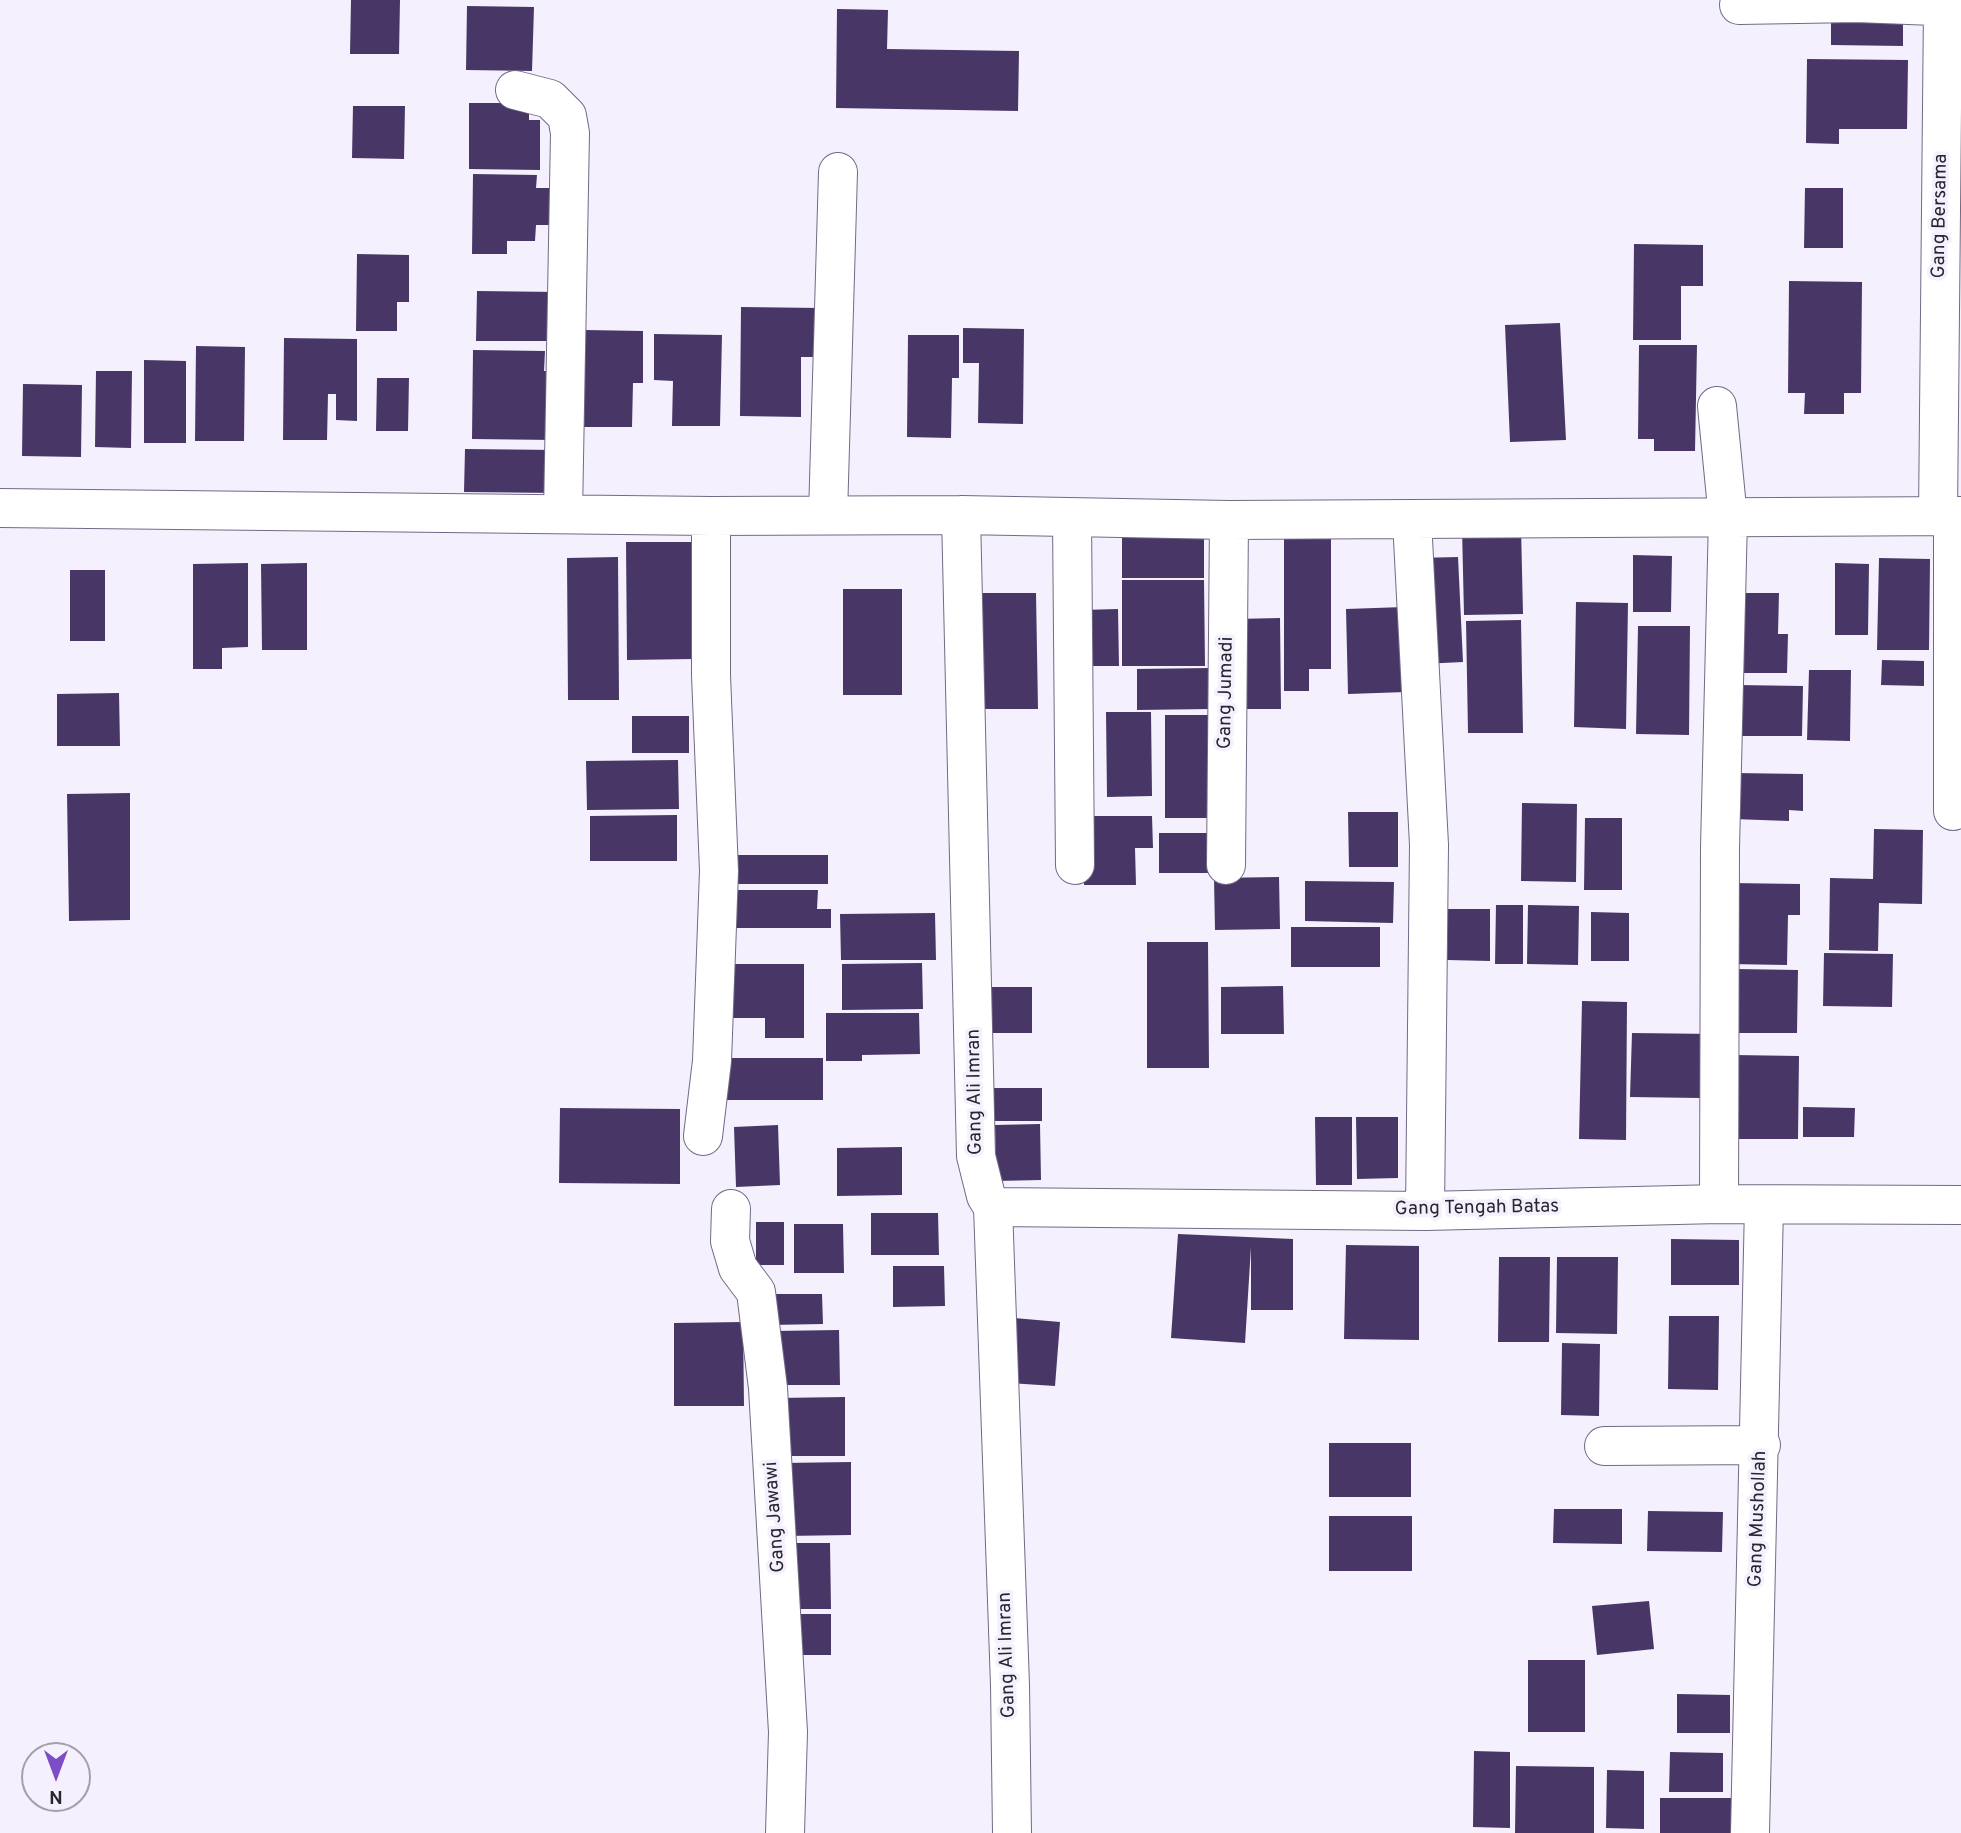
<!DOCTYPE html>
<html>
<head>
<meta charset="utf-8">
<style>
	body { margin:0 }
	#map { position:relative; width:1961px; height:1833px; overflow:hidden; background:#f4f0fd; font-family:Overpass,sans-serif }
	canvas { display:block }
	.north { position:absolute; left:21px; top:1742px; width:70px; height:70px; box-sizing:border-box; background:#f4f0fd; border:2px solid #a39fab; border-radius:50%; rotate:180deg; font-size:19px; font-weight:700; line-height:28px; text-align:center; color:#292631 }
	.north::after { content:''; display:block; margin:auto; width:24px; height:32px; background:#7e4cc4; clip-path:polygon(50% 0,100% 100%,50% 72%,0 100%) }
</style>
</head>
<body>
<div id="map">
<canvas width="1961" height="1833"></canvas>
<div class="north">N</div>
</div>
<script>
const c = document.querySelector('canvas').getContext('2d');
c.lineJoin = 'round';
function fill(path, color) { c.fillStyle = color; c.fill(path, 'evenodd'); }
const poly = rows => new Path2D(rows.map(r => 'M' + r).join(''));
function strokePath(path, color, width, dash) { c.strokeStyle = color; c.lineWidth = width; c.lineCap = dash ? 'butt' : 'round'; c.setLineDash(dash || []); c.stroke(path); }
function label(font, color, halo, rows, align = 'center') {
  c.font = font + ' Overpass,sans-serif'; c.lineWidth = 7; c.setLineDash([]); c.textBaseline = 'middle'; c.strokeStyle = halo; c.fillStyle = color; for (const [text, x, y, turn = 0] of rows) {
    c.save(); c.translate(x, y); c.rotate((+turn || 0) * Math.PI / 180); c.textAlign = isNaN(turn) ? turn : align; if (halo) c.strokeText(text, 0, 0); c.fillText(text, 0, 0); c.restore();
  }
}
const building = poly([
	[351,0,400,0,399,54,350,54],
	[467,6,534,7,532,71,466,70],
	[1831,8,1903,9,1903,46,1831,45],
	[837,9,888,10,887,49,1019,51,1018,111,836,108],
	[1807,59,1908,60,1907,129,1839,129,1839,144,1806,143],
	[469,103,529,103,529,120,540,120,540,170,469,169],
	[353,106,405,106,404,159,352,158],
	[473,174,537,175,536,188,551,188,550,225,536,225,535,241,507,241,507,254,472,254],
	[1805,188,1843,188,1843,248,1804,248],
	[1634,244,1703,245,1703,286,1681,286,1681,340,1633,340],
	[357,254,409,255,409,302,397,302,397,331,356,331],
	[1789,281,1862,282,1861,393,1844,393,1844,414,1804,414,1805,393,1788,393],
	[477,291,558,292,557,341,476,341],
	[741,307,820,308,819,357,801,357,801,417,740,416],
	[1560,323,1566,440,1510,442,1505,325],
	[963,328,1024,329,1023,424,978,423,979,363,963,363],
	[585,330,643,331,643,383,633,383,632,427,584,427],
	[654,334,722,335,720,426,672,426,673,381,654,380],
	[908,335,959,335,959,378,952,378,951,438,907,437],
	[284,338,357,339,357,421,336,420,336,394,328,394,327,440,283,440],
	[1639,345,1697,345,1695,451,1654,451,1654,439,1638,439],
	[196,346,245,347,244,441,195,441],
	[473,350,545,351,544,371,556,371,554,440,472,439],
	[144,360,186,361,186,443,144,443],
	[96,371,132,371,131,448,95,447],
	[377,378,409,378,408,431,376,431],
	[23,384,82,385,81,457,22,456],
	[465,449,557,450,557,493,464,492],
	[1284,527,1331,527,1331,669,1309,669,1309,691,1284,691],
	[1521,527,1523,614,1464,615,1462,528],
	[1122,532,1204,532,1204,578,1122,578],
	[626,542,692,542,693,659,627,660],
	[1633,555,1672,556,1671,612,1633,612],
	[618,557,619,700,568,700,567,558],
	[1458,557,1463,662,1422,664,1417,558],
	[1879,558,1930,559,1929,650,1877,650],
	[248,563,248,647,222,648,222,669,193,669,193,564],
	[307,563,307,650,262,650,261,564],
	[1835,563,1869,564,1868,635,1835,635],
	[70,570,105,570,105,641,70,641],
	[1122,580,1204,580,1205,666,1122,666],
	[843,589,902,589,902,695,843,695],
	[974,593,1036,593,1038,709,975,709],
	[1733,593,1779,593,1778,634,1788,634,1787,673,1732,673],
	[1576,602,1628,603,1626,729,1574,727],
	[1404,607,1406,692,1348,694,1346,609],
	[1118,609,1119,666,1081,666,1081,610],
	[1280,618,1281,709,1236,709,1235,619],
	[1521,620,1523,733,1468,733,1466,621],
	[1638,626,1690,626,1689,735,1636,734],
	[1882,660,1924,661,1924,686,1881,685],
	[1210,668,1210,709,1137,710,1137,669],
	[1809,670,1851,670,1850,741,1807,740],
	[1737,685,1803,686,1802,736,1736,736],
	[119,693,120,746,57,746,57,694],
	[1106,712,1151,712,1152,796,1107,797],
	[1165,715,1215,715,1215,818,1165,818],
	[632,716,689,716,689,753,632,753],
	[678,760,679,809,587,810,586,761],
	[1734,773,1803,774,1803,811,1789,810,1789,821,1733,819],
	[130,793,130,920,69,921,67,794],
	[1522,803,1577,804,1576,882,1521,881],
	[1348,812,1398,812,1398,867,1349,867],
	[677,815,677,861,590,861,590,816],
	[1084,816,1152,816,1153,848,1135,848,1136,885,1084,885],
	[1585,818,1622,818,1622,890,1584,890],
	[1874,829,1923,830,1922,904,1879,903,1878,951,1829,950,1830,878,1873,879],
	[1159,833,1210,833,1210,873,1159,873],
	[733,855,828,855,828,884,733,884],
	[1279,877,1280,929,1215,930,1214,878],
	[1305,881,1394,882,1393,923,1305,921],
	[1730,883,1800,884,1800,915,1788,915,1787,965,1729,964],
	[728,890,818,890,817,909,831,909,831,928,728,928],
	[1496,905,1523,905,1523,964,1495,964],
	[1528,905,1579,906,1578,965,1527,964],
	[1448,909,1490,909,1490,961,1447,960],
	[1591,912,1629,913,1629,961,1591,961],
	[935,913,936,960,841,960,840,914],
	[1291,927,1380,927,1380,967,1291,967],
	[1147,942,1208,942,1209,1068,1147,1068],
	[1824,953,1893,954,1892,1007,1823,1006],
	[922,963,923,1009,842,1010,842,964],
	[728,964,804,964,804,1038,765,1038,765,1018,728,1018],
	[1736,969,1798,970,1797,1033,1735,1033],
	[1283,986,1284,1034,1221,1034,1221,987],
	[980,987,1032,987,1032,1033,980,1033],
	[1582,1001,1627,1002,1626,1140,1579,1139],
	[826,1013,919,1013,920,1054,862,1055,862,1061,826,1061],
	[1632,1033,1716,1034,1700,1098,1630,1097],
	[1734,1055,1799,1056,1798,1139,1733,1139],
	[722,1058,823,1058,823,1100,722,1100],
	[993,1088,1042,1088,1042,1121,993,1121],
	[1803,1107,1855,1108,1854,1137,1803,1137],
	[560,1108,680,1109,680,1184,559,1183],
	[1315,1117,1352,1117,1352,1185,1316,1185],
	[1356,1117,1398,1117,1398,1178,1357,1179],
	[1040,1124,1041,1180,996,1181,995,1125],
	[778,1125,780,1185,736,1187,734,1127],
	[902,1147,902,1195,837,1196,837,1148],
	[871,1213,938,1213,939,1255,871,1255],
	[756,1222,784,1222,784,1265,756,1265],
	[794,1224,843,1224,844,1273,794,1273],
	[1178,1234,1293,1239,1293,1310,1251,1310,1251,1247,1245,1343,1171,1338],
	[1671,1239,1739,1240,1739,1285,1671,1285],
	[1346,1245,1419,1246,1419,1340,1344,1339],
	[1499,1257,1550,1257,1549,1342,1498,1342],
	[1557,1257,1618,1257,1617,1334,1556,1333],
	[893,1266,944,1266,945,1306,893,1307],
	[769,1294,822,1294,823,1324,770,1325],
	[1669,1316,1719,1316,1718,1390,1668,1389],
	[1014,1318,1060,1322,1055,1386,1009,1383],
	[743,1322,744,1406,674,1406,674,1323],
	[839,1330,840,1385,773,1385,773,1331],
	[1562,1343,1600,1344,1599,1416,1561,1415],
	[845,1397,845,1456,778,1456,777,1398],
	[1329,1443,1411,1443,1411,1497,1329,1497],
	[851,1462,851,1535,785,1536,784,1463],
	[1554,1509,1622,1509,1622,1544,1553,1543],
	[1648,1511,1723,1512,1722,1552,1647,1551],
	[1329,1516,1412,1516,1412,1571,1329,1571],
	[786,1543,830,1543,831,1609,787,1609],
	[1649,1601,1654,1649,1597,1655,1592,1606],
	[787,1614,831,1614,831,1655,787,1655],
	[1528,1660,1585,1660,1585,1732,1528,1732],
	[1677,1694,1730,1695,1730,1733,1677,1733],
	[1474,1751,1510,1752,1510,1828,1473,1827],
	[1670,1752,1723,1753,1723,1792,1669,1792],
	[1516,1766,1594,1767,1594,1833,1515,1833],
	[1607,1770,1644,1771,1644,1829,1606,1828],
	[1660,1798,1733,1798,1733,1833,1660,1833]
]);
const minor = poly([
	[1739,5,1856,3,1961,7],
	[515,90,550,99,567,116,570,133,563,514],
	[1717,406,1728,518,1720,848,1719,1204],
	[0,508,711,516,961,515,1229,520,1961,516],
	[828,515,838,172],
	[961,515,976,1156,986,1196,993,1207,1010,1685,1012,1833],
	[1938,515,1943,6],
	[1953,517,1953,811],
	[1072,518,1075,865],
	[1412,520,1429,845,1425,1211],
	[1226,865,1229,520],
	[703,1136,712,1061,719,871,711,675,711,516],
	[993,1207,1425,1211,1719,1204,1961,1205],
	[731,1209,730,1241,738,1268,756,1292,768,1388,788,1732,785,1833],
	[1604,1446,1761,1445],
	[1750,1833,1764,1206]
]);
const streetNames = [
	["Gang Bersama",1941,216,-89],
	["Gang Jumadi",1227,693,-89],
	["Gang Ali Imran",976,1092,-91],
	["Gang Tengah Batas",1477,1209,-1],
	["Gang Jawawi",776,1517,-94],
	["Gang Mushollah",1759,1519,-88],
	["Gang Ali Imran",1008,1655,-92]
];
fill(building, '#483766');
strokePath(minor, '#726a85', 40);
strokePath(minor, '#fff', 38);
label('19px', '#292631', '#f4f0fd', streetNames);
</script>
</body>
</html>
